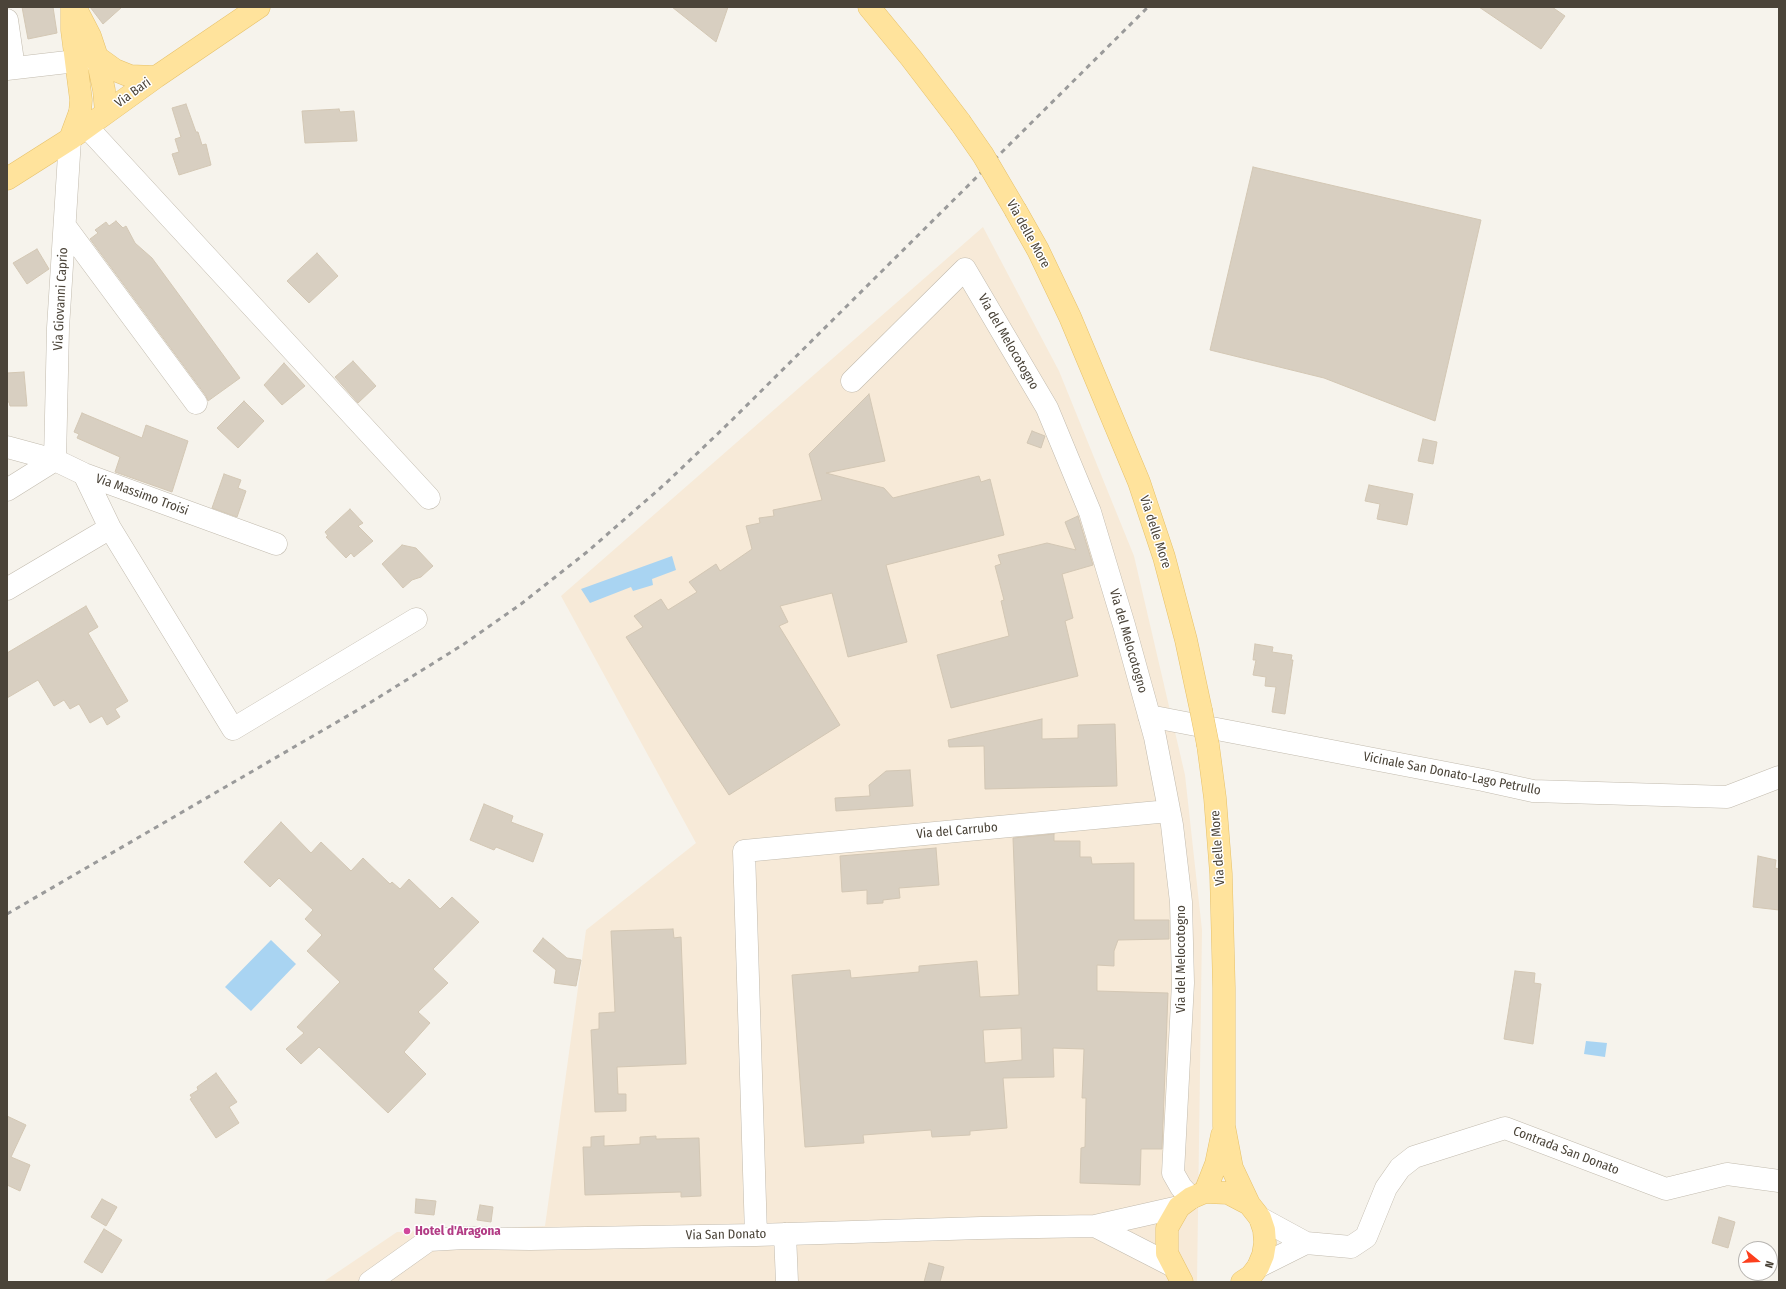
<!DOCTYPE html>
<html>
<head>
<meta charset="utf-8">
<style>
	body { margin:0 }
	#map { position:relative; width:1786px; height:1289px; overflow:hidden; background:#f6f3ec; font-family:"Fira Sans Condensed",sans-serif }
	canvas { display:block }
	.frame { position:absolute; inset:0; border:8px solid #4b4439; pointer-events:none }
	.north { position:absolute; left:1738px; top:1241px; width:40px; height:40px; box-sizing:border-box; background:#fff; border:1px solid #b7b4b0; border-radius:50%; rotate:108deg; font-size:11px; font-weight:700; line-height:16px; text-align:center; color:#4b4439 }
	.north::after { content:''; display:block; margin:auto; width:14px; height:18px; background:#fc3f1d; clip-path:polygon(50% 0,100% 100%,50% 72%,0 100%) }
</style>
</head>
<body>
<div id="map">
<canvas width="1786" height="1289"></canvas>
<div class="frame"></div>
<div class="north">N</div>
</div>
<script>
const c = document.querySelector('canvas').getContext('2d');
c.lineJoin = 'round';
function fill(path, color) { c.fillStyle = color; c.fill(path, 'evenodd'); }
const poly = rows => new Path2D(rows.map(r => 'M' + r).join(''));
function strokePath(path, color, width, dash) { c.strokeStyle = color; c.lineWidth = width; c.lineCap = dash ? 'butt' : 'round'; c.setLineDash(dash || []); c.stroke(path); }
function label(font, color, halo, rows, align = 'center') {
  c.font = font + ' "Fira Sans Condensed",sans-serif'; c.lineWidth = 3; c.setLineDash([]); c.textBaseline = 'middle'; c.strokeStyle = halo; c.fillStyle = color; for (const [text, x, y, turn = 0] of rows) {
    c.save(); c.translate(x, y); c.rotate((+turn || 0) * Math.PI / 180); c.textAlign = isNaN(turn) ? turn : align; if (halo) c.strokeText(text, 0, 0); c.fillText(text, 0, 0); c.restore();
  }
}
const commercial = poly([
	[983,227,1059,371,1134,556,1185,775,1202,930,1197,1282,323,1282,397,1232,545,1226,586,930,696,843,561,596]
]);
const water = poly([
	[672,556,676,570,652,579,653,585,633,591,631,587,590,603,581,589],
	[271,940,296,964,251,1011,225,987],
	[1586,1041,1607,1043,1605,1057,1584,1054]
]);
const building = poly([
	[22,7,53,7,57,33,28,39,22,7],
	[90,7,122,7,103,24,90,7],
	[672,7,728,7,716,42,672,7],
	[1479,7,1552,7,1565,16,1541,49,1479,7],
	[186,104,196,132,198,132,202,145,206,144,211,165,179,175,172,154,179,152,175,139,181,137,172,108,186,104],
	[339,109,340,112,354,111,357,141,305,143,302,111,339,109],
	[1253,167,1481,220,1435,421,1324,378,1210,350,1253,167],
	[116,221,123,228,126,226,135,243,152,258,240,378,208,401,206,396,90,239,98,233,95,230,106,222,109,226,116,221],
	[37,249,49,269,27,284,13,263,37,249],
	[317,253,338,276,309,303,287,281,317,253],
	[353,361,376,386,358,403,335,377,353,361],
	[284,363,305,386,282,405,264,385,284,363],
	[24,372,27,406,10,406,9,402,7,402,7,373,24,372],
	[869,394,885,461,826,473,884,488,893,498,979,476,981,482,990,479,1004,535,886,565,907,642,848,657,832,593,780,606,788,622,779,626,840,725,729,795,626,637,643,627,634,616,661,599,668,610,697,592,689,582,716,564,720,571,752,549,746,526,760,523,759,518,774,516,773,510,822,500,809,454,869,394],
	[244,401,264,421,238,448,217,428,244,401],
	[82,413,142,438,146,425,188,441,172,492,115,472,120,457,77,438,79,434,74,432,82,413],
	[1032,431,1045,436,1041,448,1027,443,1032,431],
	[1423,439,1437,442,1433,464,1418,461,1423,439],
	[224,474,241,480,238,488,246,491,237,517,212,508,224,474],
	[1369,485,1413,494,1407,525,1377,519,1380,504,1365,501,1369,485],
	[350,509,363,523,358,526,373,541,354,557,351,553,346,558,326,537,328,536,325,532,350,509],
	[1078,516,1093,565,1062,574,1073,618,1065,621,1078,676,951,708,937,655,1009,636,1001,601,1004,600,995,566,1001,564,998,555,1047,543,1076,550,1065,522,1078,516],
	[402,545,416,548,433,566,421,577,412,580,403,588,382,564,402,545],
	[86,606,98,627,88,633,128,701,115,709,120,717,107,725,102,716,90,723,79,704,70,709,64,700,54,706,38,680,7,698,7,653,86,606],
	[1255,644,1273,647,1272,652,1292,655,1291,660,1293,660,1285,714,1272,712,1276,687,1265,686,1266,677,1253,675,1256,660,1253,660,1255,644],
	[1042,719,1042,739,1078,738,1078,725,1115,724,1117,786,985,789,984,746,949,747,948,740,1042,719],
	[910,770,913,806,836,811,835,798,870,796,869,785,886,771,910,770],
	[484,804,513,816,511,822,543,834,533,862,496,847,494,850,470,840,484,804],
	[281,822,311,853,321,842,351,871,363,858,390,884,392,882,400,889,409,879,440,909,452,897,479,922,433,969,448,983,418,1012,430,1023,404,1052,426,1074,388,1113,319,1047,301,1064,286,1049,304,1033,297,1027,340,982,307,951,322,935,305,919,313,910,279,878,270,887,244,862,281,822],
	[1054,834,1054,841,1080,841,1080,857,1091,857,1092,864,1134,863,1134,920,1169,920,1169,939,1118,940,1114,951,1114,966,1097,965,1097,991,1168,993,1162,1149,1141,1149,1140,1185,1080,1183,1081,1148,1085,1147,1086,1098,1082,1098,1084,1049,1053,1048,1054,1077,1003,1078,1007,1128,970,1131,970,1135,932,1137,931,1130,863,1135,864,1143,805,1147,792,975,850,970,851,978,919,972,919,966,977,961,980,997,1019,995,1013,838,1054,834],
	[1021,1028,1022,1060,985,1063,983,1030,1021,1028],
	[936,848,939,885,899,888,900,898,883,900,883,903,867,904,867,890,842,892,840,856,936,848],
	[1758,856,1776,860,1775,868,1779,869,1779,910,1753,907,1758,856],
	[673,929,674,938,681,937,686,1064,617,1067,618,1094,626,1094,626,1111,595,1112,591,1030,599,1029,599,1013,615,1012,611,931,673,929],
	[543,938,567,958,581,960,576,986,554,983,556,970,533,951,543,938],
	[1515,971,1535,973,1534,983,1541,984,1533,1044,1504,1039,1515,971],
	[216,1073,237,1102,229,1107,239,1123,216,1138,190,1099,192,1098,190,1095,198,1090,197,1087,216,1073],
	[7,1116,26,1125,11,1157,30,1165,20,1191,7,1185,7,1116],
	[604,1136,604,1146,640,1144,640,1137,656,1136,656,1139,699,1138,701,1196,681,1197,681,1192,585,1195,583,1147,591,1147,591,1137,604,1136],
	[102,1199,117,1207,106,1226,91,1217,102,1199],
	[416,1199,436,1201,434,1215,415,1213,416,1199],
	[480,1205,493,1207,491,1222,477,1220,480,1205],
	[1719,1217,1735,1222,1728,1248,1712,1243,1719,1217],
	[104,1229,122,1240,102,1273,84,1262,104,1229],
	[929,1263,944,1267,940,1282,924,1282,929,1263]
]);
const minor = poly([
	[7,20,14,68],
	[7,69,76,61,94,57],
	[80,112,86,126,429,498],
	[65,226,196,403],
	[852,381,965,269,1047,408,1090,512,1124,625,1155,737,1172,825,1181,902,1183,983,1173,1173,1181,1187,1191,1198],
	[7,447,55,460,84,474,276,544],
	[55,460,58,328,70,139],
	[84,474,110,528,233,729,416,619],
	[7,490,55,460],
	[7,589,110,528],
	[1149,716,1483,780,1533,791,1727,797,1779,777],
	[1260,1218,1306,1243,1351,1247,1366,1237,1386,1188,1400,1168,1414,1157,1505,1128,1666,1189,1727,1174,1779,1181],
	[1095,1226,1173,1266],
	[785,1234,787,1282],
	[756,1235,744,851,1169,811],
	[1258,1267,1306,1243],
	[370,1282,429,1240,465,1238,530,1239,756,1235,981,1228,1095,1226,1179,1207]
]);
const major = poly([
	[75,7,90,36,97,57,115,70,130,76,156,77],
	[869,7,911,58,960,122],
	[97,57,104,90,106,112],
	[70,139,80,112,81,100,72,30,72,7],
	[7,179,70,139,156,77,259,7],
	[1016,211,1038,250,1070,317,1139,482,1164,557,1186,640,1201,710],
	[1208,745,1215,798,1221,874,1224,988,1224,1126,1232,1168,1249,1204],
	[1205,1192,1216,1164,1222,1135],
	[1182,1282,1167,1253,1167,1228,1179,1207,1191,1198,1205,1192,1228,1193,1249,1204,1260,1218,1264,1230,1265,1243,1263,1255,1258,1267,1251,1276,1242,1282]
]);
const rail = poly([
	[7,914,368,704,464,644,521,604,587,552,665,484,730,422,1148,7]
]);
const majorBridge = poly([
	[960,122,983,155,1016,211],
	[1201,710,1208,745]
]);
const markers = [
	[407,1231,4,"#d1479c"]
];
const streetNames = [
	["Via Bari",133,93,-36],
	["Via delle More",1028,234,61],
	["Via Giovanni Caprio",61,299,-87],
	["Via del Melocotogno",1008,342,60],
	["Via Massimo Troisi",142,495,20],
	["Via delle More",1155,532,72],
	["Via del Melocotogno",1128,641,74],
	["Vicinale San Donato-Lago Petrullo",1452,774,11],
	["Via del Carrubo",957,831,-5],
	["Via delle More",1218,848,-94],
	["Via del Melocotogno",1181,959,-90],
	["Contrada San Donato",1566,1151,21],
	["Via San Donato",726,1235,-1]
];
const hotelNames = [
	["Hotel d'Aragona",415,1231]
];
fill(commercial, '#f7ead8');
fill(water, '#a9d4f2');
fill(building, '#d8cfc1');
strokePath(building, '#d3c7b4', 1);
strokePath(minor, '#c2bbae', 23);
strokePath(major, '#e6c16a', 23);
strokePath(minor, '#fff', 22);
strokePath(major, '#ffe39c', 22);
strokePath(rail, '#9a9a9a', 3, [5, 5]);
strokePath(majorBridge, '#e6c16a', 23, []);
strokePath(majorBridge, '#ffe39c', 22);
for (const [x, y, r, color] of markers) { const dot = new Path2D(); dot.arc(x, y, r, 0, 2 * Math.PI); c.fillStyle = color; c.fill(dot); strokePath(dot, '#fff', 1.5); }
label('13px', '#4b4439', '#fff', streetNames);
label('bold 13px', '#b23c85', '#fff', hotelNames, 'left');
</script>
</body>
</html>
